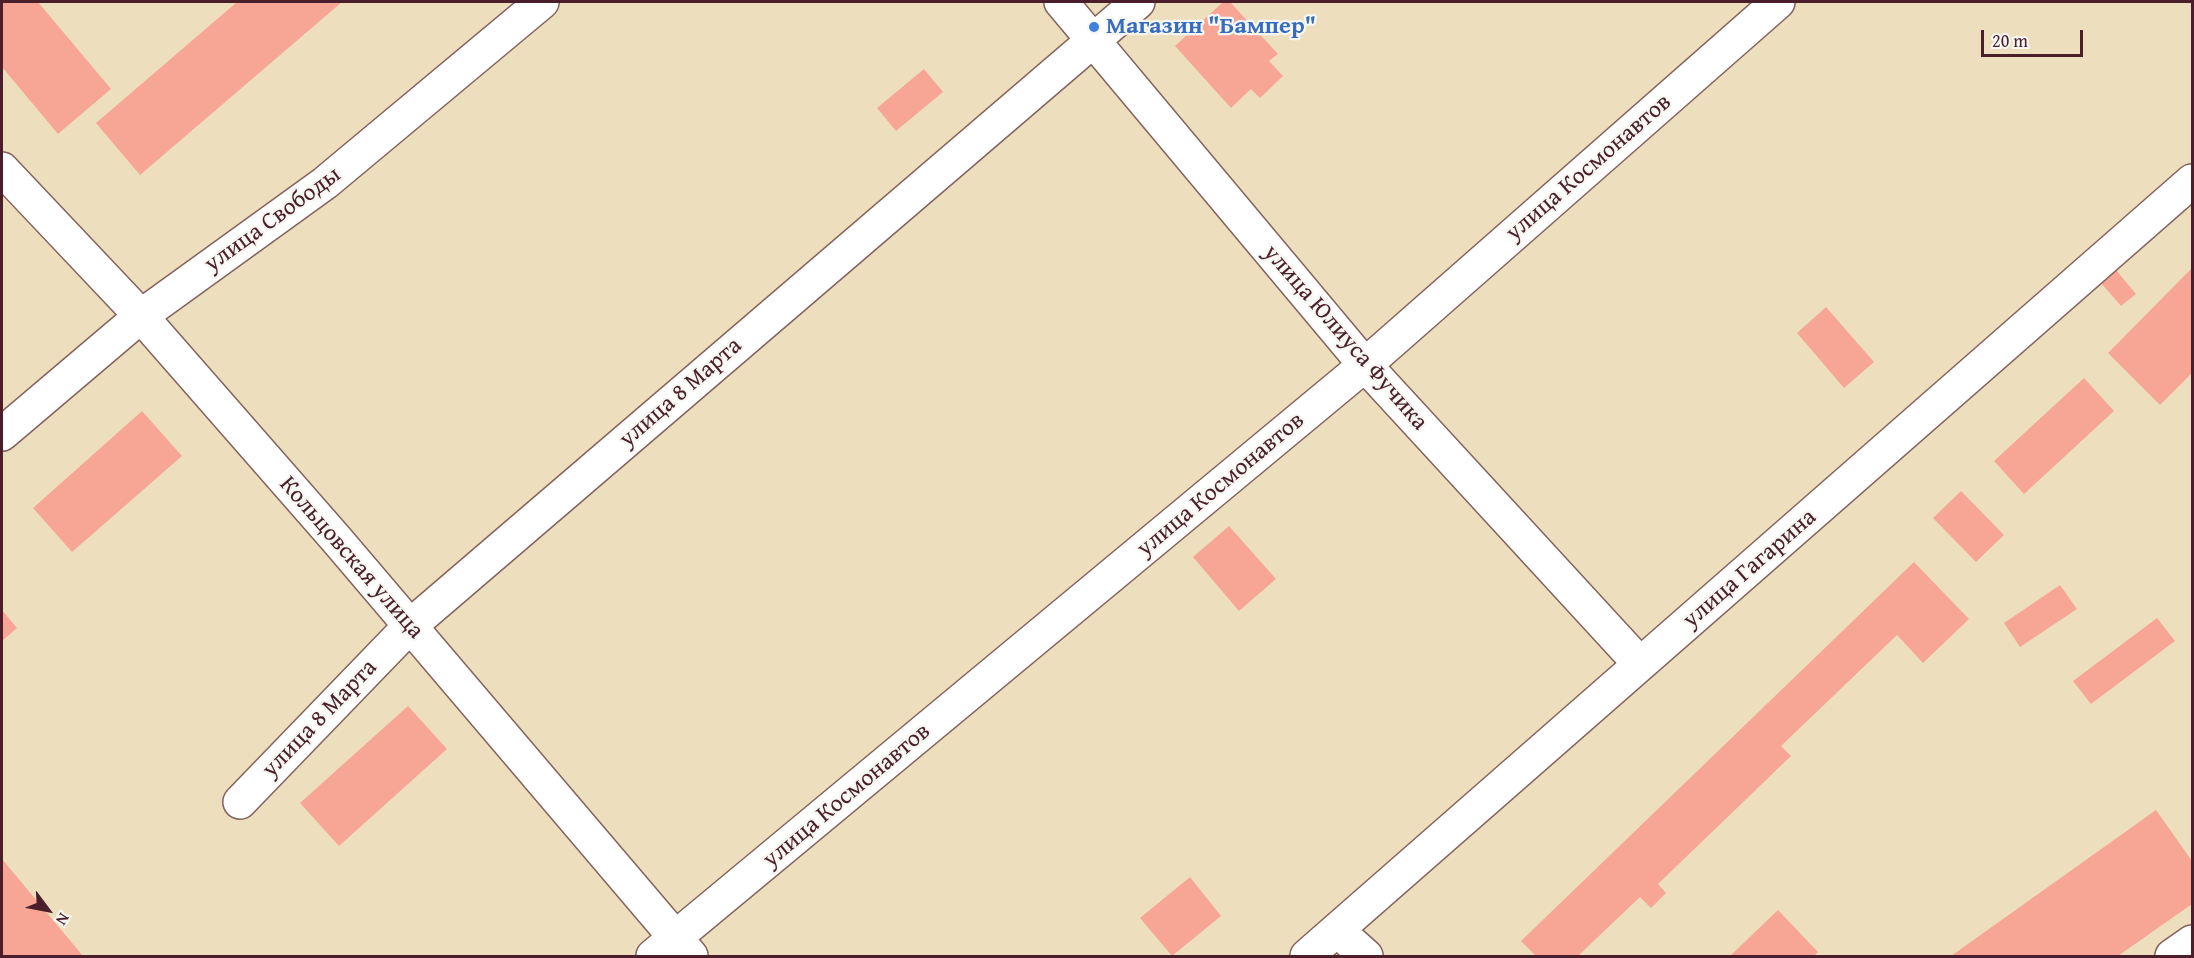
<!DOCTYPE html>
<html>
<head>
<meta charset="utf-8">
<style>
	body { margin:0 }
	#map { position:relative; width:2194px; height:958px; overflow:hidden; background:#eddfbd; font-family:"Gentium Book Plus",serif }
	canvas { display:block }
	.frame { position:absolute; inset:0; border:3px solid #4a1f2b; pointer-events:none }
	.north { position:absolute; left:18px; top:880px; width:60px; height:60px; -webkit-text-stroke:4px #f6f6f2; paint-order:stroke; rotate:122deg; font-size:16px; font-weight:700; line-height:24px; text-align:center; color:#4a1f2b }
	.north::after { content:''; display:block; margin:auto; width:21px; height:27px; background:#4a1f2b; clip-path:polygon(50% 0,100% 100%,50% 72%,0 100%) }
	.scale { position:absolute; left:1981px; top:30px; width:102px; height:27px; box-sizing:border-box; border:3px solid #4a1f2b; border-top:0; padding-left:8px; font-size:18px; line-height:21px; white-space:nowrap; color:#4a1f2b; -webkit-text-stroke:4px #f6f6f2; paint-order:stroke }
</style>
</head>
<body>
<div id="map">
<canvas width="2194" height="958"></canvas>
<div class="frame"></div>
<div class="north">N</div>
<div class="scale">20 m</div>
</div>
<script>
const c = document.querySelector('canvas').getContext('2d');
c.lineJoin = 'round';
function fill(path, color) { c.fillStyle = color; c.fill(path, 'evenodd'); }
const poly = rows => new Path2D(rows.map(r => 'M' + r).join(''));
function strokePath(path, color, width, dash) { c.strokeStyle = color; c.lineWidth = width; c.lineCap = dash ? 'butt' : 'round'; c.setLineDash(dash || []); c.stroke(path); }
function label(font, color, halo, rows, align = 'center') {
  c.font = font + ' "Gentium Book Plus",serif'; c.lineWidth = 4.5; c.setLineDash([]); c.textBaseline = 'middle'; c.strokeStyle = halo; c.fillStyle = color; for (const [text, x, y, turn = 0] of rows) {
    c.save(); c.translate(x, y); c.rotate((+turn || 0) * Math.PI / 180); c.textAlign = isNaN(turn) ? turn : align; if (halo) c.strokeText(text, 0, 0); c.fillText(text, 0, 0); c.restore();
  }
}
const building = poly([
	[2,2,38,2,111,89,58,134,2,67],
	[237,2,342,2,140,175,96,123],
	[1223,2,1230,2,1278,54,1269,61,1283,76,1260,98,1251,89,1231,108,1175,46],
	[924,69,943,92,896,131,877,108],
	[2192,268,2192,373,2160,405,2108,353],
	[2116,270,2136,294,2121,306,2101,283],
	[1826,307,1874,362,1844,388,1797,333],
	[2084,378,2114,411,2024,494,1994,461],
	[142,411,182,456,72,552,33,508],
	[1961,491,2004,535,1976,562,1933,518],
	[1229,526,1276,579,1239,611,1193,557],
	[1914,562,1969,619,1923,663,1897,635,1781,746,1791,756,1658,884,1666,893,1651,908,1640,897,1578,956,1536,956,1521,941],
	[2060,585,2077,609,2020,647,2004,623],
	[2,610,17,628,2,641],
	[2157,618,2175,641,2091,704,2073,681],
	[408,706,447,749,339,846,300,803],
	[2156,810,2192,861,2192,904,2118,956,1951,956],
	[2,859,83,956,2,956],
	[1190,877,1221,916,1172,956,1140,918],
	[1778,910,1818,952,1814,956,1730,956]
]);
const minor = poly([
	[1061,2,1365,365,1640,664],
	[2,169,141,316,337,540,691,956],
	[2,434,141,316,325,183,542,2],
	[240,802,410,626,1138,2],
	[1338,931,1366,956],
	[653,956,1365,365,1778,2],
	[1307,956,2192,181],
	[2172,956,2192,942]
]);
const markers = [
	[1094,27,6,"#3f7fe0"]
];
const shopNames = [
	["Магазин \"Бампер\"",1106,27]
];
const streetNames = [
	["улица Космонавтов",1589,168,-41],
	["улица Свободы",273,220,-36],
	["улица Юлиуса Фучика",1345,338,49],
	["улица 8 Марта",681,393,-41],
	["улица Космонавтов",1221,485,-40],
	["Кольцовская улица",351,558,49],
	["улица Гагарина",1750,569,-41],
	["улица 8 Марта",320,719,-46],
	["улица Космонавтов",847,796,-40]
];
fill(building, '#f7a696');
strokePath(minor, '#83625e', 36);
strokePath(minor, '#fff', 33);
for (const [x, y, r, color] of markers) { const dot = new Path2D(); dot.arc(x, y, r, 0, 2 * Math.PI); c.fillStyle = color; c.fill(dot); strokePath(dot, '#f6f6f2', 2); }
label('bold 24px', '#366cbe', '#f6f6f2', shopNames, 'left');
label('24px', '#4a1f2b', '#f6f6f2', streetNames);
</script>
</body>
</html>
